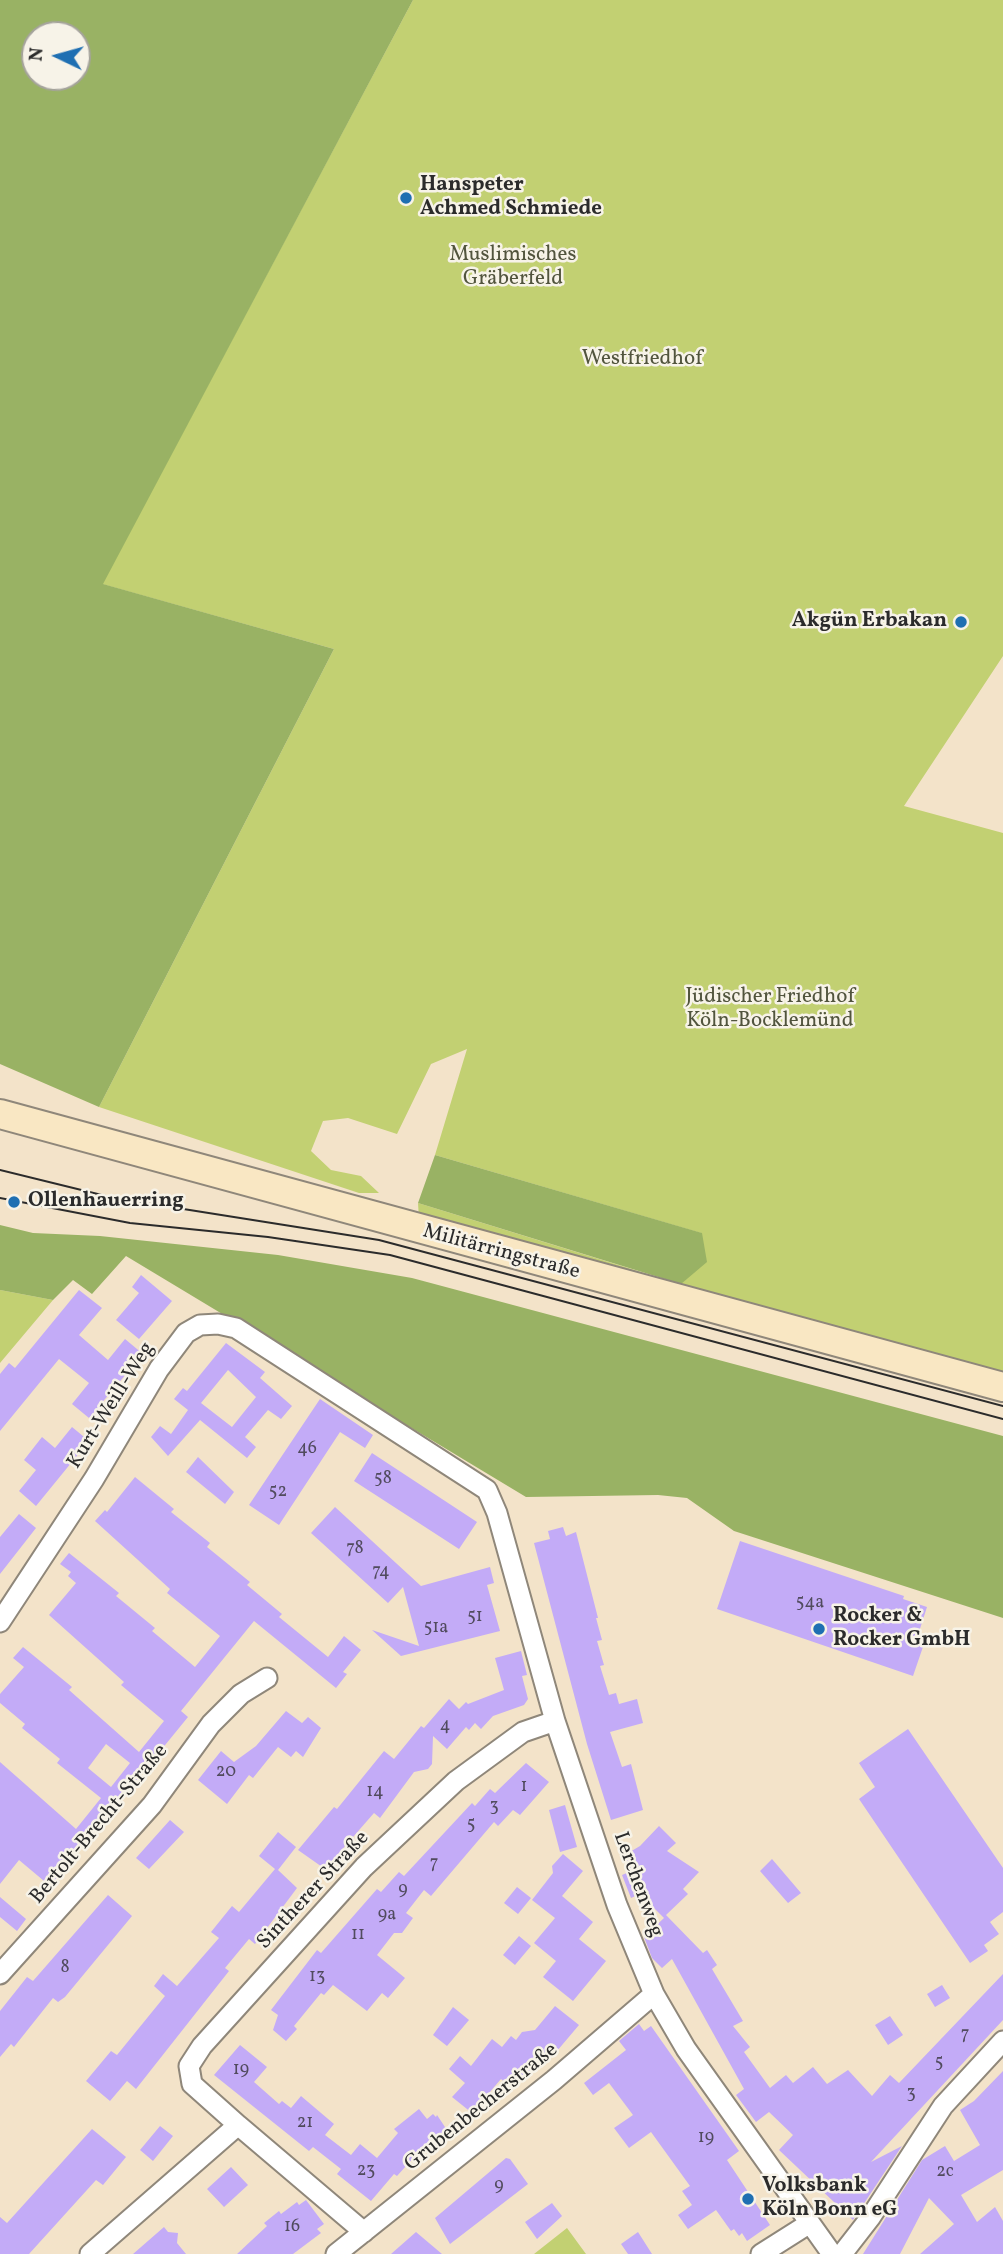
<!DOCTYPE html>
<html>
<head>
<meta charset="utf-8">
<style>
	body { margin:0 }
	#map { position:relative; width:1003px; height:2254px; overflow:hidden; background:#f3e3c9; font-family:Vollkorn,serif }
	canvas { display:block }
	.north { position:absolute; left:21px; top:21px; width:70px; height:70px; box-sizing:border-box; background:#f7f3e8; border:2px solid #a5a39c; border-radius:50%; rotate:275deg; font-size:19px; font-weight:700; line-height:28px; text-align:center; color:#2b2b2b }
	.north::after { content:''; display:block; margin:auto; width:24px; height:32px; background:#1f6fb2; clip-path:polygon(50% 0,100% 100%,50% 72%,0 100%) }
</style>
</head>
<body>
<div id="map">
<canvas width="1003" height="2254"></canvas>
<div class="north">N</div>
</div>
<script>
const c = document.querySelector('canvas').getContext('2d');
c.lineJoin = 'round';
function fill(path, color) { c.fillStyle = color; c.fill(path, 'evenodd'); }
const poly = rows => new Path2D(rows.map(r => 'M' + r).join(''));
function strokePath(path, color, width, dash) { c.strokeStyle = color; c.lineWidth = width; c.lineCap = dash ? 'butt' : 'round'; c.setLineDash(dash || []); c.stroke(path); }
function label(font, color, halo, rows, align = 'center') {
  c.font = font + ' Vollkorn,serif'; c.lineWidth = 5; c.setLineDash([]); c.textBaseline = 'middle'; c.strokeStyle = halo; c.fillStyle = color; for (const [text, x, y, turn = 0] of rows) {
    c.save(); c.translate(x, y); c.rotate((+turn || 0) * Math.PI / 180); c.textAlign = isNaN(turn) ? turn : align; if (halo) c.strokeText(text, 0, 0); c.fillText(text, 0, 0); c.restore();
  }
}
const green = poly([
	[413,0,1003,0,1003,656,904,806,1003,833,1003,1377,419,1219,418,1203,680,1284,701,1233,435,1155,467,1049,431,1064,397,1134,348,1118,323,1121,311,1151,331,1170,361,1176,379,1193,359,1193,99,1107,334,649,102,584],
	[0,1290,53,1300,0,1363],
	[567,2228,586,2254,534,2254]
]);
const forest = poly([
	[0,0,413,0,103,584,334,649,99,1107,0,1064],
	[35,35,77,35,77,77,35,77],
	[435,1155,702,1233,707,1262,681,1284,418,1203],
	[0,1225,33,1233,100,1236,278,1255,412,1278,1003,1436,1003,1618,734,1531,687,1498,658,1495,526,1497,126,1256,92,1294,73,1280,53,1300,0,1290]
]);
const building = poly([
	[141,1275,172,1301,139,1339,116,1320,139,1293,132,1287],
	[79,1290,102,1308,79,1335,108,1360,125,1339,143,1354,89,1418,72,1404,89,1383,59,1359,0,1431,0,1374,9,1363,15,1368],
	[226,1343,265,1372,260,1378,292,1406,281,1419,268,1410,245,1437,256,1447,247,1458,200,1420,168,1456,151,1437,160,1426,171,1434,188,1410,174,1399,183,1388,187,1391],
	[228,1370,256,1397,232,1427,201,1403],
	[320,1399,373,1435,365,1448,340,1432,279,1525,249,1505],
	[72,1427,89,1441,36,1506,19,1491,36,1470,24,1460,42,1437,55,1448],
	[372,1453,477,1522,459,1549,354,1481],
	[198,1457,234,1492,225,1504,186,1472],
	[135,1477,174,1509,171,1512,210,1543,207,1547,250,1582,247,1585,282,1614,279,1617,328,1657,344,1636,361,1650,343,1672,347,1674,336,1688,254,1621,181,1711,188,1717,50,1886,19,1860,0,1884,0,1762,76,1829,101,1798,57,1763,60,1759,22,1728,25,1724,0,1703,0,1694,24,1667,13,1658,23,1647,72,1687,69,1690,139,1752,164,1721,121,1685,124,1682,49,1615,76,1583,68,1576,71,1572,60,1564,69,1553,119,1593,116,1596,155,1628,152,1631,195,1667,220,1636,167,1593,170,1589,95,1521,105,1510,107,1512],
	[106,1744,130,1763,111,1787,88,1768],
	[335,1507,421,1586,490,1567,494,1583,487,1585,500,1631,401,1656,372,1630,419,1646,403,1587,388,1603,311,1533],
	[19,1514,36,1528,0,1574,0,1537],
	[563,1527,566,1536,576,1532,598,1618,596,1618,602,1640,597,1641,604,1665,600,1666,609,1695,616,1693,619,1704,637,1699,643,1723,610,1732,622,1767,631,1764,643,1810,611,1820,587,1744,534,1543,550,1539,548,1531],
	[740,1541,904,1596,903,1599,927,1607,917,1638,925,1641,913,1676,717,1609],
	[521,1651,527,1675,522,1676,528,1699,524,1705,493,1716,481,1729,475,1723,469,1730,466,1727,447,1749,433,1736,432,1764,428,1769,414,1772,380,1818,374,1813,325,1869,298,1850,334,1807,337,1809,384,1751,394,1759,421,1726,424,1728,449,1699,459,1709,466,1702,468,1704,504,1690,495,1658],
	[286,1711,302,1723,308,1717,321,1728,303,1757,296,1751,291,1757,278,1747,253,1778,249,1775,227,1804,198,1780,221,1751,234,1762,256,1746],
	[908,1729,1003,1868,1003,1912,990,1922,999,1934,984,1945,988,1951,970,1963,859,1799,875,1787,859,1763],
	[526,1763,549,1782,520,1815,513,1810,498,1826,494,1822,431,1896,424,1890,406,1913,413,1918,402,1933,394,1933,377,1955,405,1978,388,1998,382,1993,367,2011,333,1985,324,1995,321,1993,294,2026,297,2029,286,2041,273,2030,278,2015,271,2010,317,1950,321,1953,377,1889,381,1892,399,1872,404,1876,472,1803,475,1806,490,1789,495,1793],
	[565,1805,577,1847,560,1852,549,1810],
	[170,1820,184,1832,149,1869,136,1858],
	[659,1826,676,1843,667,1851,699,1872,683,1889,688,1894,666,1915,703,1953,707,1950,717,1965,712,1969,743,2021,733,2026,750,2047,744,2052,770,2088,786,2075,793,2083,813,2067,827,2084,848,2070,872,2096,890,2075,899,2083,1003,1974,1003,2020,871,2162,902,2146,853,2220,779,2150,793,2135,769,2112,756,2122,736,2095,744,2089,672,1959,662,1968,652,1958,644,1937,664,1918,640,1894,631,1898,622,1875,629,1872,623,1856,640,1846],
	[278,1832,296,1847,278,1870,297,1888,255,1944,249,1939,225,1968,229,1971,136,2089,127,2081,110,2101,86,2081,111,2051,117,2055,165,1996,154,1986,163,1974,177,1986,219,1938,211,1932,232,1906,239,1912,275,1869,259,1856],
	[563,1854,583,1871,562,1896,593,1922,579,1939,606,1961,573,2001,543,1977,556,1961,534,1943,555,1918,532,1900,553,1873,552,1866],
	[772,1859,801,1893,788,1903,760,1871],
	[517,1887,531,1898,518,1914,504,1903],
	[108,1895,132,1916,65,1997,58,2002,53,1998,14,2047,11,2044,0,2057,0,2011,27,1977,33,1981],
	[0,1897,26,1919,17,1931,0,1917],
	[519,1936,531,1946,515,1965,503,1955],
	[942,1985,950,1998,935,2007,927,1994],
	[555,2006,579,2025,557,2051,549,2050,525,2078,518,2072,508,2085,501,2079,472,2113,452,2097,465,2083,449,2069,460,2056,471,2066,492,2039,502,2047,511,2036,516,2040,522,2032,535,2030],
	[453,2007,469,2020,447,2046,433,2035],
	[890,2016,903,2035,888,2045,875,2025],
	[639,2024,644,2031,651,2026,739,2151,727,2160,770,2225,747,2241,742,2233,739,2236,734,2229,731,2231,716,2210,688,2229,678,2215,692,2205,682,2191,690,2186,651,2132,629,2148,614,2128,633,2115,609,2083,593,2095,584,2083,626,2050,619,2041],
	[240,2045,267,2067,254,2082,279,2104,282,2101,291,2108,301,2096,334,2124,325,2135,351,2155,360,2144,377,2158,398,2133,394,2129,419,2109,427,2119,433,2114,436,2117,437,2115,449,2133,429,2148,426,2144,397,2176,394,2174,371,2201,337,2174,341,2169,313,2147,309,2151,214,2075],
	[1003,2071,1003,2170,961,2195,977,2222,995,2207,1003,2221,1003,2254,920,2254,954,2224,929,2198,900,2254,863,2254,922,2160,945,2146,954,2161,980,2145,960,2110,974,2101],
	[160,2126,173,2136,153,2161,140,2150],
	[92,2129,126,2157,103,2185,96,2180,29,2254,0,2254,0,2217,7,2223],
	[506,2158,510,2159,528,2184,450,2244,435,2218],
	[231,2167,248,2185,224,2207,207,2189],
	[306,2200,324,2224,317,2229,321,2233,293,2254,237,2254,267,2226,264,2223,279,2211,281,2214,297,2202,299,2205],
	[552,2203,562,2216,537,2239,525,2222],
	[164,2227,168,2232,178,2233,177,2243,186,2254,133,2254],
	[416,2232,442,2254,391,2254],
	[638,2232,652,2254,628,2254,621,2244]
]);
const minor = poly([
	[0,1622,94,1479,159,1369,186,1333,200,1325,218,1324,236,1328,487,1490,497,1513,555,1721,617,1905,654,1994,686,2049,832,2254],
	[0,1974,152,1805,211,1724,241,1694,267,1678],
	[238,2125,364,2232],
	[90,2254,238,2125,192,2084,189,2066,202,2046,364,1867,456,1781,523,1732,555,1721],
	[336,2254,554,2080,654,1994],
	[761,2254,810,2223],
	[842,2254,870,2218,943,2106,1003,2041]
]);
const secondary = poly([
	[0,1114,1003,1387]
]);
const tram = poly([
	[0,1170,114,1198,379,1240,1003,1406],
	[0,1198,130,1223,268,1237,390,1255,1003,1419]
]);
const markers = [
	[406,198,7,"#1f6fb2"],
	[961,622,7,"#1f6fb2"],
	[14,1202,7,"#1f6fb2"],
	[819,1629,7,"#1f6fb2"],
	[748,2199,7,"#1f6fb2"]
];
const numberNames = [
	["46",307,1450],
	["58",383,1480],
	["52",278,1493],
	["78",355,1550],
	["74",381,1573],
	["54a",810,1604],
	["51",475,1618],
	["51a",436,1629],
	["4",445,1727],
	["20",226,1773],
	["1",524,1788],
	["14",375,1793],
	["3",494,1808],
	["5",471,1826],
	["7",434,1865],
	["9",403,1891],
	["9a",387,1916],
	["11",358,1936],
	["8",65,1969],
	["13",317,1978],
	["7",965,2036],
	["5",939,2064],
	["19",241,2071],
	["3",911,2095],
	["21",305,2124],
	["19",706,2139],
	["23",366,2172],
	["2c",945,2173],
	["9",499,2187],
	["16",292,2228]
];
const poiNames = [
	["Hanspeter",420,186],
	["Achmed Schmiede",420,210],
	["Akgün Erbakan",947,622,"right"],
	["Ollenhauerring",28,1202],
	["Rocker &",833,1617],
	["Rocker GmbH",833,1641],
	["Volksbank",762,2187],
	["Köln Bonn eG",762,2211]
];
const parkNames = [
	["Muslimisches",513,256],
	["Gräberfeld",513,280],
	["Westfriedhof",642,360],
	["Jüdischer Friedhof",770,998],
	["Köln-Bocklemünd",770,1022]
];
const streetNames = [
	["Militärringstraße",501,1253,15],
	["Kurt-Weill-Weg",112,1406,-58],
	["Bertolt-Brecht-Straße",100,1825,-50],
	["Lerchenweg",637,1885,70],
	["Sintherer Straße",314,1891,-47],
	["Grubenbecherstraße",482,2108,-39]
];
fill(green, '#c2d072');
fill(forest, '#99b264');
fill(building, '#c3abf7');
strokePath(minor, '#8f877a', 23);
strokePath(secondary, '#8f877a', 32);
strokePath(minor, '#fff', 19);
strokePath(secondary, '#f9e7c3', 28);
strokePath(tram, '#2b2b2b', 2);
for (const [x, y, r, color] of markers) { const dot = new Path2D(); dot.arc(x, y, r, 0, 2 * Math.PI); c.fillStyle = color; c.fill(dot); strokePath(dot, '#f7f3e8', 2.5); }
label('18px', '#514b5e', null, numberNames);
label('bold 21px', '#2b2b2b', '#f7f3e8', poiNames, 'left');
label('21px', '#51543d', '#f7f3e8', parkNames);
label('21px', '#2b2b2b', '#f7f3e8', streetNames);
</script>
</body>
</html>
